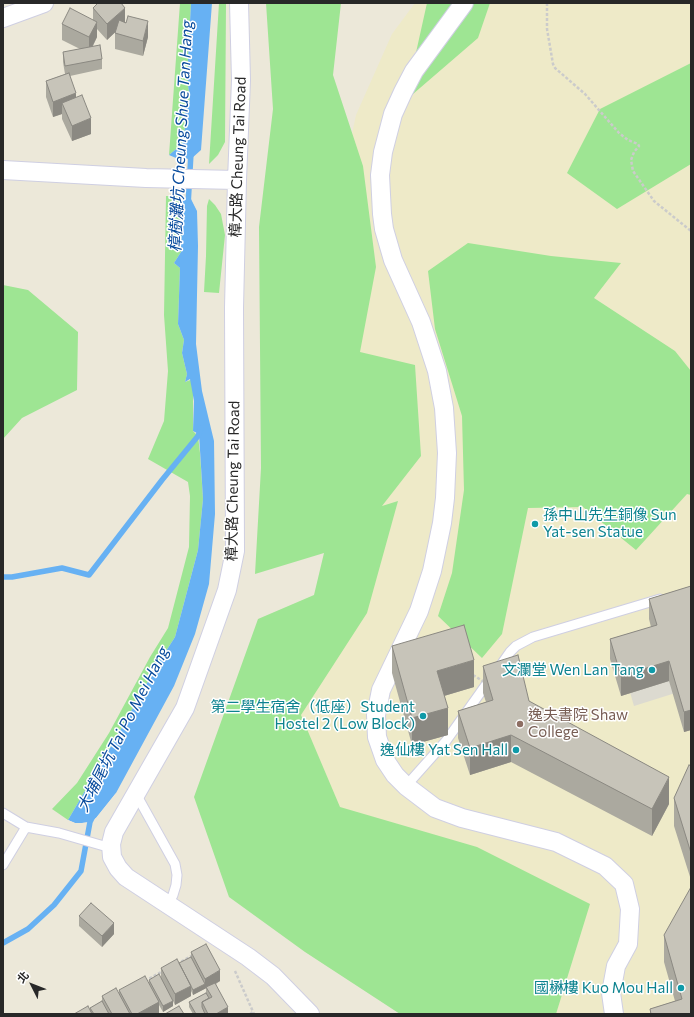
<!DOCTYPE html>
<html>
<head>
<meta charset="utf-8">
<style>
	body { margin:0 }
	#map { position:relative; width:694px; height:1017px; overflow:hidden; background:#ece8d9; font-family:Commissioner,"Noto Sans TC",sans-serif }
	canvas { display:block }
	.frame { position:absolute; inset:0; border:4px solid #282828; pointer-events:none }
	.north { position:absolute; left:12px; top:965px; width:40px; height:40px; -webkit-text-stroke:3px #fff; paint-order:stroke; rotate:312deg; font-size:11px; font-weight:700; line-height:16px; text-align:center; color:#282828 }
	.north::after { content:''; display:block; margin:auto; width:14px; height:18px; background:#282828; clip-path:polygon(50% 0,100% 100%,50% 72%,0 100%) }
</style>
</head>
<body>
<div id="map">
<canvas width="694" height="1017"></canvas>
<div class="frame"></div>
<div class="north">北</div>
</div>
<script>
const c = document.querySelector('canvas').getContext('2d');
c.lineJoin = 'round';
function fill(path, color) { c.fillStyle = color; c.fill(path, 'evenodd'); }
const poly = rows => new Path2D(rows.map(r => 'M' + r).join(''));
function strokePath(path, color, width, dash) { c.strokeStyle = color; c.lineWidth = width; c.lineCap = dash ? 'butt' : 'round'; c.setLineDash(dash || []); c.stroke(path); }
function label(font, color, halo, rows, align = 'center') {
  c.font = font + ' Commissioner,"Noto Sans TC",sans-serif'; c.lineWidth = 3; c.setLineDash([]); c.textBaseline = 'middle'; c.strokeStyle = halo; c.fillStyle = color; for (const [text, x, y, turn = 0] of rows) {
    c.save(); c.translate(x, y); c.rotate((+turn || 0) * Math.PI / 180); c.textAlign = isNaN(turn) ? turn : align; if (halo) c.strokeText(text, 0, 0); c.fillText(text, 0, 0); c.restore();
  }
}
const education = poly([
	[415,3,691,3,691,1014,478,1014,263,719,348,550,343,177,356,115,392,34]
]);
const green = poly([
	[180,3,191,3,188,59,188,85,190,99,184,110,186,118,184,136,182,144,169,155],
	[219,3,226,3,226,4,225,142,218,155,209,164],
	[266,3,341,3,333,75,363,166,376,267,360,352,415,365,421,456,382,506,398,501,367,613,301,715,340,807,477,847,590,904,556,1014,400,1014,305,952,229,897,194,797,258,619,314,595,324,553,255,574,261,468,259,227,273,109],
	[427,3,490,3,478,38,384,119,415,57],
	[691,63,691,164,617,209,567,173,600,109],
	[166,196,182,196,184,205,181,252,174,263,180,268,178,324,184,340,182,353,187,374,185,382,193,379,193,431,198,436,200,453,203,499,198,550,175,637,159,662,117,736,68,820,52,809,77,783,109,733,150,657,168,628,189,547,190,496,188,482,148,459,164,421,168,371,164,315],
	[209,199,215,205,221,214,225,235,219,293,204,292,206,256,207,206],
	[468,243,551,256,621,263,594,298,675,351,691,371,691,495,687,494,636,550,583,507,528,508,502,634,482,658,438,616,452,573,464,490,462,416,435,329,428,271],
	[3,285,28,290,78,332,77,390,22,418,3,439]
]);
const plaza = poly([
	[691,667,685,690,634,706,627,682]
]);
const water = poly([
	[191,3,212,3,201,150,191,159,176,158,169,155,182,144,184,136,186,118,184,110,190,99,188,85,188,59],
	[191,199,197,211,198,246,196,344,202,391,214,441,215,514,209,584,195,634,174,686,116,793,96,818,90,822,82,823,75,823,68,820,117,736,159,662,175,637,198,550,203,499,199,434,193,431,194,401,190,379,185,382,187,374,182,353,184,340,178,324,180,268,174,263,181,252,182,200]
]);
const pier = poly([
	[116,793,115,798,97,820,90,824,82,825,74,824,67,821,68,820,75,823,82,823,90,822,96,818]
]);
const stream = poly([
	[188,206,191,153],
	[3,577,12,577,62,568,89,575,162,480,198,436,201,428],
	[3,943,28,929,54,905,81,871,90,822,93,816]
]);
const path = poly([
	[547,3,547,29,553,64,555,68,585,94,619,133,628,140,638,144,639,146,634,152,631,160,633,171,654,201,691,231],
	[177,964,193,955],
	[235,971,254,1014],
	[145,981,163,971],
	[250,1014,253,1012]
]);
const service = poly([
	[498,669,510,652,516,646,533,637,660,599],
	[406,786,446,741,490,679],
	[136,794,175,864,177,875,176,885,173,895,168,904],
	[3,813,26,827,59,833,111,848],
	[3,865,26,827]
]);
const minor = poly([
	[239,3,241,80,237,180,234,308,235,551,227,590,185,708,114,832,111,844,112,857,118,868,126,877,248,957,273,976,310,1014],
	[464,3,414,71,403,92,393,114,383,152,380,175,382,214,384,229,393,260,421,322,437,371,444,408,447,453,445,498,442,523,432,571,419,611,381,690,376,715,377,737,385,760,395,775,406,786,435,808,462,818,556,842,605,866,624,884,630,909,628,944,616,966,611,993,614,1014],
	[3,18,44,3],
	[3,170,146,178,237,180]
]);
const pathBridge = poly([
	[473,675,486,683]
]);
const wall = poly([
	[93,8,125,22,148,37,143,56,115,49,115,32,107,40,97,29,97,37,93,46,102,59,102,69,70,76,76,98,91,134,72,141,62,119,62,114,53,117,46,97,46,81,65,74,63,62,63,52,80,49,62,40,62,24,93,20],
	[691,586,691,730,684,732,669,681,621,696,610,659,610,639,651,627,649,619,649,599],
	[392,646,474,687,444,696,448,735,412,745,392,673],
	[483,666,529,701,669,804,652,836,511,762,470,775,458,738,458,711,486,702,483,693],
	[691,766,691,880,674,826,674,798],
	[79,916,114,934,102,947,79,926],
	[664,935,691,1014,650,1014,650,1009,675,1001,664,962],
	[191,952,220,981,216,984,228,1014,193,1014,189,1007,189,1002,206,993,206,988,193,995,191,991,191,996,175,1005,173,1001,173,1006,163,1012,159,1005,159,1013,157,1014,74,1014,90,1011,90,1008,102,1001,102,996,119,995,119,990,149,984,149,980,161,978,161,968,179,964,191,957]
]);
const shadedWall = poly([
	[125,8,125,23,107,40,107,24],
	[148,21,148,37,143,56,143,41],
	[97,22,97,37,89,53,89,37],
	[76,93,76,109,62,103,62,114,53,117,53,102],
	[91,118,91,134,72,141,72,126],
	[474,660,474,687,437,698,437,671],
	[669,661,669,681,621,696,621,676],
	[448,708,448,735,412,745,412,718],
	[691,710,691,730,684,732,684,712],
	[511,735,511,762,470,775,470,748],
	[669,777,669,804,652,836,652,809],
	[114,923,114,934,102,947,102,936],
	[220,970,220,981,193,995,193,990,205,984,205,979],
	[191,986,191,996,175,1005,175,994],
	[173,1001,173,1006,163,1012,163,1006],
	[159,1002,159,1013,157,1014,137,1014],
	[228,1007,228,1014,216,1014]
]);
const building = poly([
	[98,3,121,3,125,8,107,24,93,8,98,3],
	[70,8,97,22,89,37,62,24,70,8],
	[128,16,148,21,143,41,115,33,119,20,126,23,128,16],
	[100,45,102,59,65,66,63,52,100,45],
	[69,73,76,93,53,102,46,81,69,73],
	[82,95,91,118,72,126,62,103,82,95],
	[691,586,691,710,684,712,669,661,621,676,610,639,657,625,649,599,691,586],
	[464,625,474,660,437,671,448,708,412,718,392,646,464,625],
	[518,655,529,701,669,777,652,809,511,735,470,748,458,711,493,700,483,666,518,655],
	[689,765,691,766,691,853,674,798,689,765],
	[691,887,691,1014,651,1014,650,1009,682,999,664,935,691,887],
	[91,903,114,923,102,936,79,916,91,903],
	[206,944,220,970,205,979,191,952,206,944],
	[191,957,205,984,193,990,179,963,191,957],
	[177,959,191,986,175,994,161,968,177,959],
	[159,974,173,1001,163,1006,149,980,159,974],
	[145,976,159,1002,137,1014,132,1014,119,990,145,976],
	[215,983,228,1007,216,1014,208,1014,202,1002,212,997,206,987,215,983],
	[116,988,130,1014,112,1014,102,996,116,988],
	[206,993,209,998,202,1002,202,1007,205,1014,196,1014,189,1002,206,993],
	[102,1001,109,1014,94,1014,90,1008,102,1001],
	[88,1006,92,1014,74,1014,88,1006],
	[179,1006,184,1014,165,1014,179,1006]
]);
const markers = [
	[535,524,4,"#0f9aa8"],
	[652,670,4,"#0f9aa8"],
	[423,716,4,"#0f9aa8"],
	[520,724,4,"#8d6e63"],
	[516,750,4,"#0f9aa8"],
	[681,988,4,"#0f9aa8"]
];
const streetNames = [
	["樟大路 Cheung Tai Road",238,157,-88],
	["樟大路 Cheung Tai Road",233,481,-89]
];
const cultureNames = [
	["孫中山先生銅像 Sun",543,515,"left"],
	["Yat-sen Statue",543,532,"left"],
	["文瀾堂 Wen Lan Tang",644,670],
	["第二學生宿舍（低座）Student",415,707],
	["Hostel 2 (Low Block)",415,724],
	["逸仙樓 Yat Sen Hall",508,750],
	["國楙樓 Kuo Mou Hall",673,988]
];
const educationNames = [
	["逸夫書院 Shaw",528,715],
	["College",528,732]
];
const waterNames = [
	["樟樹灘坑 Cheung Shue Tan Hang",181,136,-87],
	["大埔尾坑 Tai Po Mei Hang",123,729,-63]
];
fill(education, '#eeeac8');
fill(green, '#9ee593');
fill(plaza, '#dcdad0');
fill(water, '#67b1f3');
fill(pier, '#ece8d9');
strokePath(stream, '#67b1f3', 5.5);
strokePath(service, '#cfcfe2', 11);
strokePath(minor, '#cfcfe2', 20);
strokePath(path, '#cbcbcb', 2.5, [3, 2]);
strokePath(service, '#fff', 9);
strokePath(minor, '#fff', 18);
strokePath(pathBridge, '#cbcbcb', 2.5, [3, 2]);
fill(wall, '#aba99f');
fill(shadedWall, '#8b8982');
fill(building, '#c7c4b9');
strokePath(building, '#8b8982', 1);
for (const [x, y, r, color] of markers) { const dot = new Path2D(); dot.arc(x, y, r, 0, 2 * Math.PI); c.fillStyle = color; c.fill(dot); strokePath(dot, '#fff', 1.5); }
label('15px', '#282828', '#fff', streetNames);
label('15px', '#0d838f', '#fff', cultureNames, 'right');
label('15px', '#785e54', '#fff', educationNames, 'left');
label('italic 16px', '#084b9d', '#fff', waterNames);
</script>
</body>
</html>
